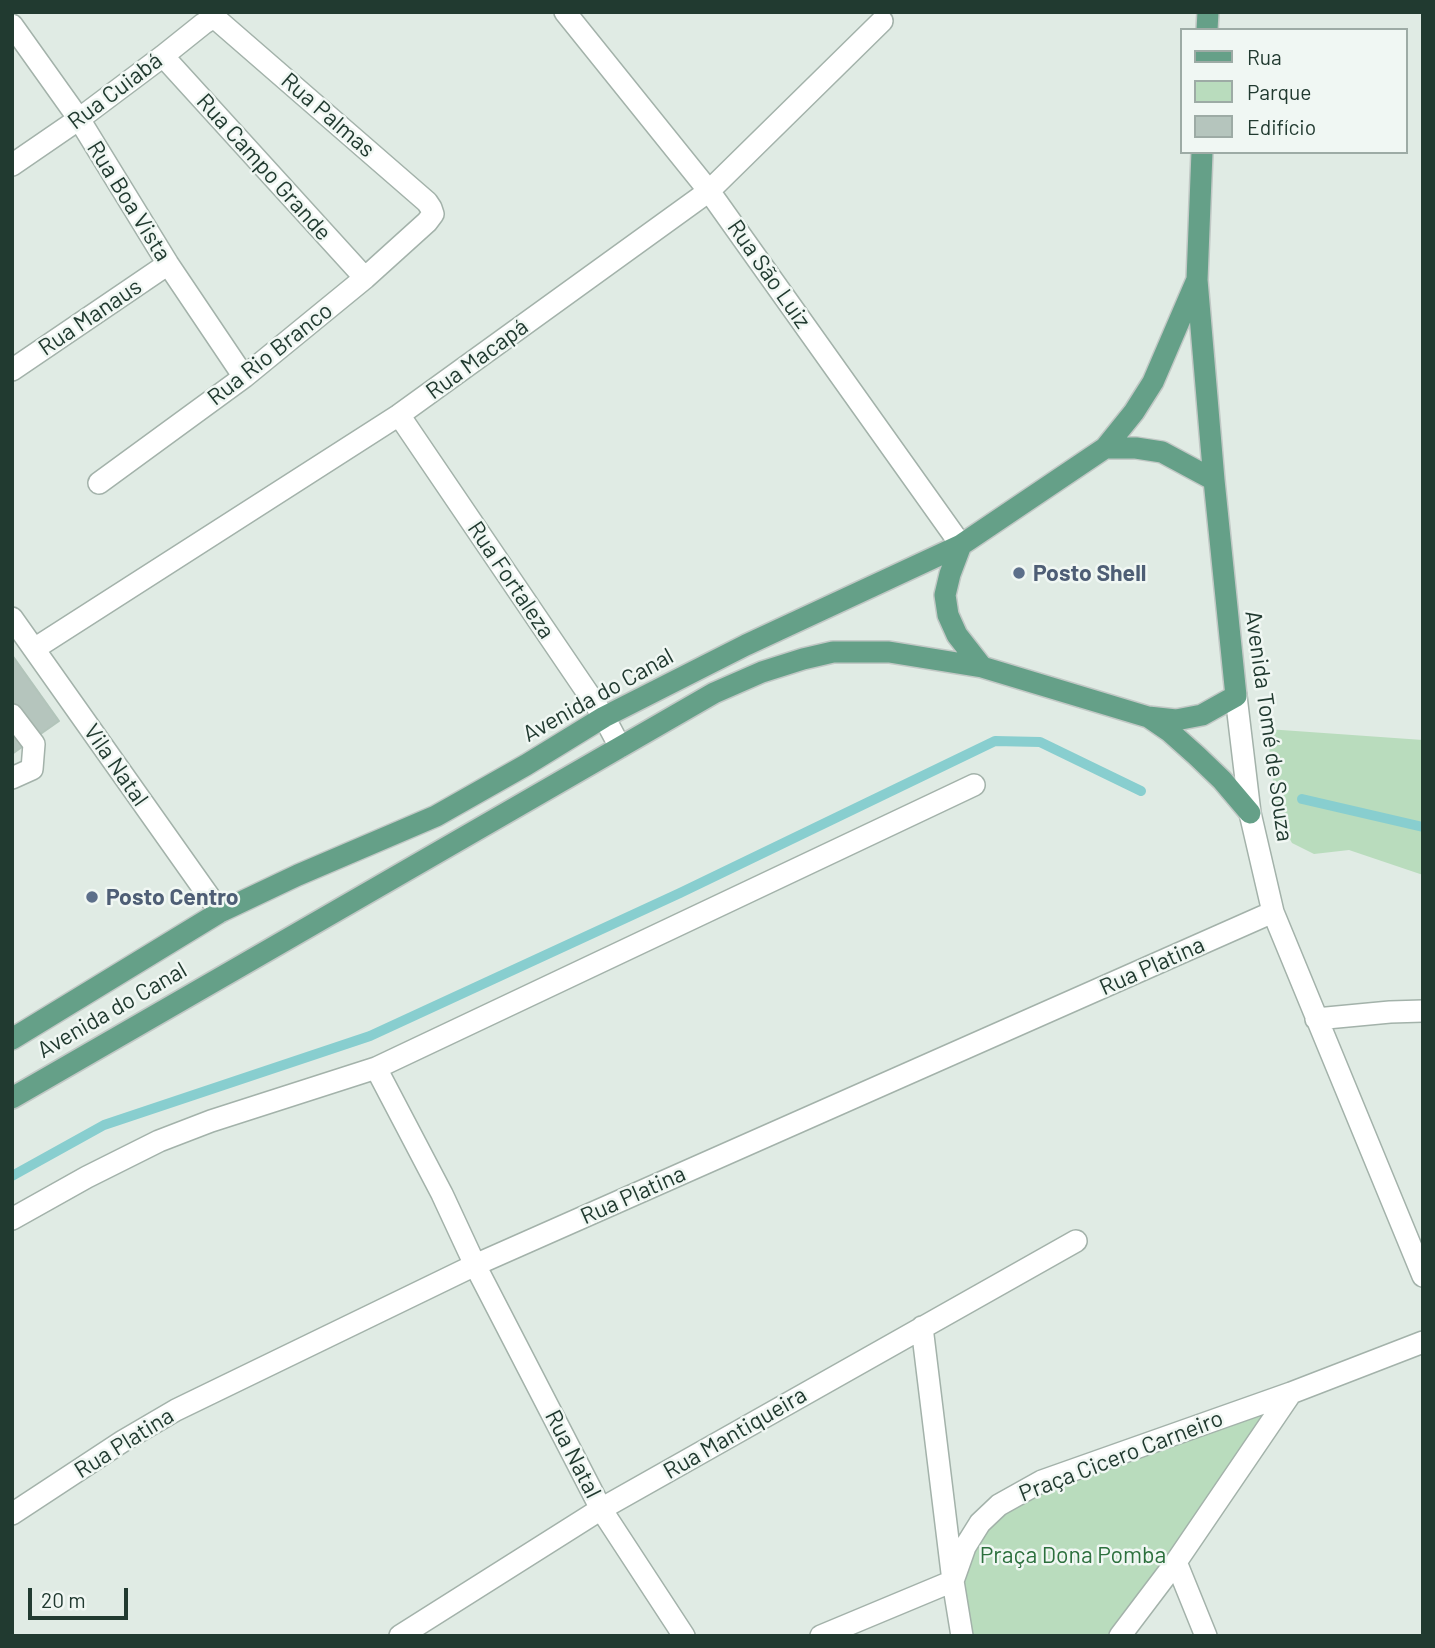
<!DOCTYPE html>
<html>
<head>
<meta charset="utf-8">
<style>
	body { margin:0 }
	#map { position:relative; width:1435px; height:1648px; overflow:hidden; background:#e0ebe4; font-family:Barlow,sans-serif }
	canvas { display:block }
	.frame { position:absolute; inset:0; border:14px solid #213a30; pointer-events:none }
	.legend { position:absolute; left:1180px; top:28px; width:228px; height:126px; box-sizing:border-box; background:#f0f7f3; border:2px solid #9daba5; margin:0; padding:9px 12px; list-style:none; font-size:21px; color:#213a30 }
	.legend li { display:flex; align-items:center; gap:14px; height:35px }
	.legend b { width:35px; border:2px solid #9daba5 }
	.scale { position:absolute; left:28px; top:1588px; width:100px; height:32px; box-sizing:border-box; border:4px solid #213a30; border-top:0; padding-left:9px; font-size:21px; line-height:24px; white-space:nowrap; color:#213a30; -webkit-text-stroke:5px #f0f7f3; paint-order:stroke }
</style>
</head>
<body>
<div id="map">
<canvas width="1435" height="1648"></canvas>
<div class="frame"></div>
<ul class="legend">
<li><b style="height:9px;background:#65a088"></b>Rua</li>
<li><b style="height:19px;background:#b9dcbd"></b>Parque</li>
<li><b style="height:19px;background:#b5c5bd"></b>Edifício</li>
</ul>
<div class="scale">20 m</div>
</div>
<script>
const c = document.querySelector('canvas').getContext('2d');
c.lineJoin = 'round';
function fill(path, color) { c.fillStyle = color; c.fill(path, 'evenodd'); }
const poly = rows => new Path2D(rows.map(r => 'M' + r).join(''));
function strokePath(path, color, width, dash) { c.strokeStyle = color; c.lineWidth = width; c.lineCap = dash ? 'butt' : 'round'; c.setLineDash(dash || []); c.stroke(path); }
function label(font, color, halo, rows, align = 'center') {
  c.font = font + ' Barlow,sans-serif'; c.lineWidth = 5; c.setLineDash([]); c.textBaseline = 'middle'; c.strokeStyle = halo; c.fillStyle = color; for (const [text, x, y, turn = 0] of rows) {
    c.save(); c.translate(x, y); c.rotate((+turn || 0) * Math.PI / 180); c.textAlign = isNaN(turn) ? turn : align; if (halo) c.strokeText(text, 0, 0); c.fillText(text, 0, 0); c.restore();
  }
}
const green = poly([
	[1267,729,1423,740,1423,875,1349,850,1314,854,1292,843,1277,815],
	[1290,1394,1115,1636,963,1636,954,1582,999,1505]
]);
const stream = poly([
	[1302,799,1423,827],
	[12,1176,104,1125,370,1036,680,893,995,741,1040,742,1141,791]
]);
const building = poly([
	[12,655,59,721,12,754,12,655]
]);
const minor = poly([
	[565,12,709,191,961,545],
	[12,25,79,119,168,264,244,377],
	[163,56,365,278],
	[12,165,79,119,163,56,203,24,214,17,427,202,431,208,433,214,427,222,365,278,244,377,99,483],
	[12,370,168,264],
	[399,415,604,717,620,747],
	[12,618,220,912],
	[34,649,399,415,709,191,882,21],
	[1236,696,1250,813,1273,912,1423,1276],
	[12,715,34,744,32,769,12,778],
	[1316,1019,1390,1012,1423,1011],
	[376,1068,442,1194,475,1265,601,1509,684,1636],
	[12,1219,87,1177,159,1141,211,1121,376,1068,974,785],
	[922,1327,953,1581,962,1636],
	[12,1514,123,1441,176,1410,475,1265,1273,912],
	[1176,1562,1206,1636],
	[400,1636,601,1509,1076,1241],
	[821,1636,953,1581,965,1547,980,1523,999,1505,1042,1481,1291,1393,1423,1342],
	[1120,1636,1176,1562,1291,1393]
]);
const major = poly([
	[1207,30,1208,12],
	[1105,448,1134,412,1153,382,1196,282],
	[961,545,950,574,945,595,948,615,957,635,982,667],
	[1150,718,1169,731,1197,756,1222,780,1250,813],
	[12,1039,220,912,298,875,436,816,526,765,604,717,746,645,961,545,1105,448,1136,448,1162,452,1214,480],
	[12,1098,714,693,762,672,803,659,833,652,889,652,982,667,1148,717,1176,720,1202,715,1236,696,1214,480,1197,280,1202,152]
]);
const markers = [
	[1019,573,7,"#5c6f8a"],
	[92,897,7,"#5c6f8a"]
];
const streetNames = [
	["Rua Cuiabá",115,91,-37],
	["Rua Palmas",328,115,41],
	["Rua Campo Grande",264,167,48],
	["Rua Boa Vista",129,201,58],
	["Rua São Luiz",769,274,55],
	["Rua Manaus",90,317,-34],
	["Rua Rio Branco",270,354,-38],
	["Rua Macapá",477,359,-36],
	["Rua Fortaleza",511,580,56],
	["Avenida do Canal",598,695,-29],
	["Avenida Tomé de Souza",1269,726,82],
	["Vila Natal",116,765,55],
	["Rua Platina",1152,966,-24],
	["Avenida do Canal",112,1010,-30],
	["Rua Platina",633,1195,-24],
	["Rua Mantiqueira",735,1433,-30],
	["Rua Platina",124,1443,-32],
	["Rua Natal",573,1454,63],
	["Praça Cicero Carneiro",1121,1456,-21]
];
const serviceNames = [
	["Posto Shell",1033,573],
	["Posto Centro",106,897]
];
const parkNames = [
	["Praça Dona Pomba",1073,1555]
];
fill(green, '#b9dcbd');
strokePath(stream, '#88cecf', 10);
fill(building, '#b5c5bd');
strokePath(building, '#b2c4ba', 2);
strokePath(minor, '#a3b2aa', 24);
strokePath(major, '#c1c8c5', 24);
strokePath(minor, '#fff', 21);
strokePath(major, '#65a088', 21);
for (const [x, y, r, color] of markers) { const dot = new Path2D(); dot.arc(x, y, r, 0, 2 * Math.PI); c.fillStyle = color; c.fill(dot); strokePath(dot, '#f0f7f3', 2.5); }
label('23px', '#213a30', '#f0f7f3', streetNames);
label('bold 23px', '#4e5e75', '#f0f7f3', serviceNames, 'left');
label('23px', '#2c703d', '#f0f7f3', parkNames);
</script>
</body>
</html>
